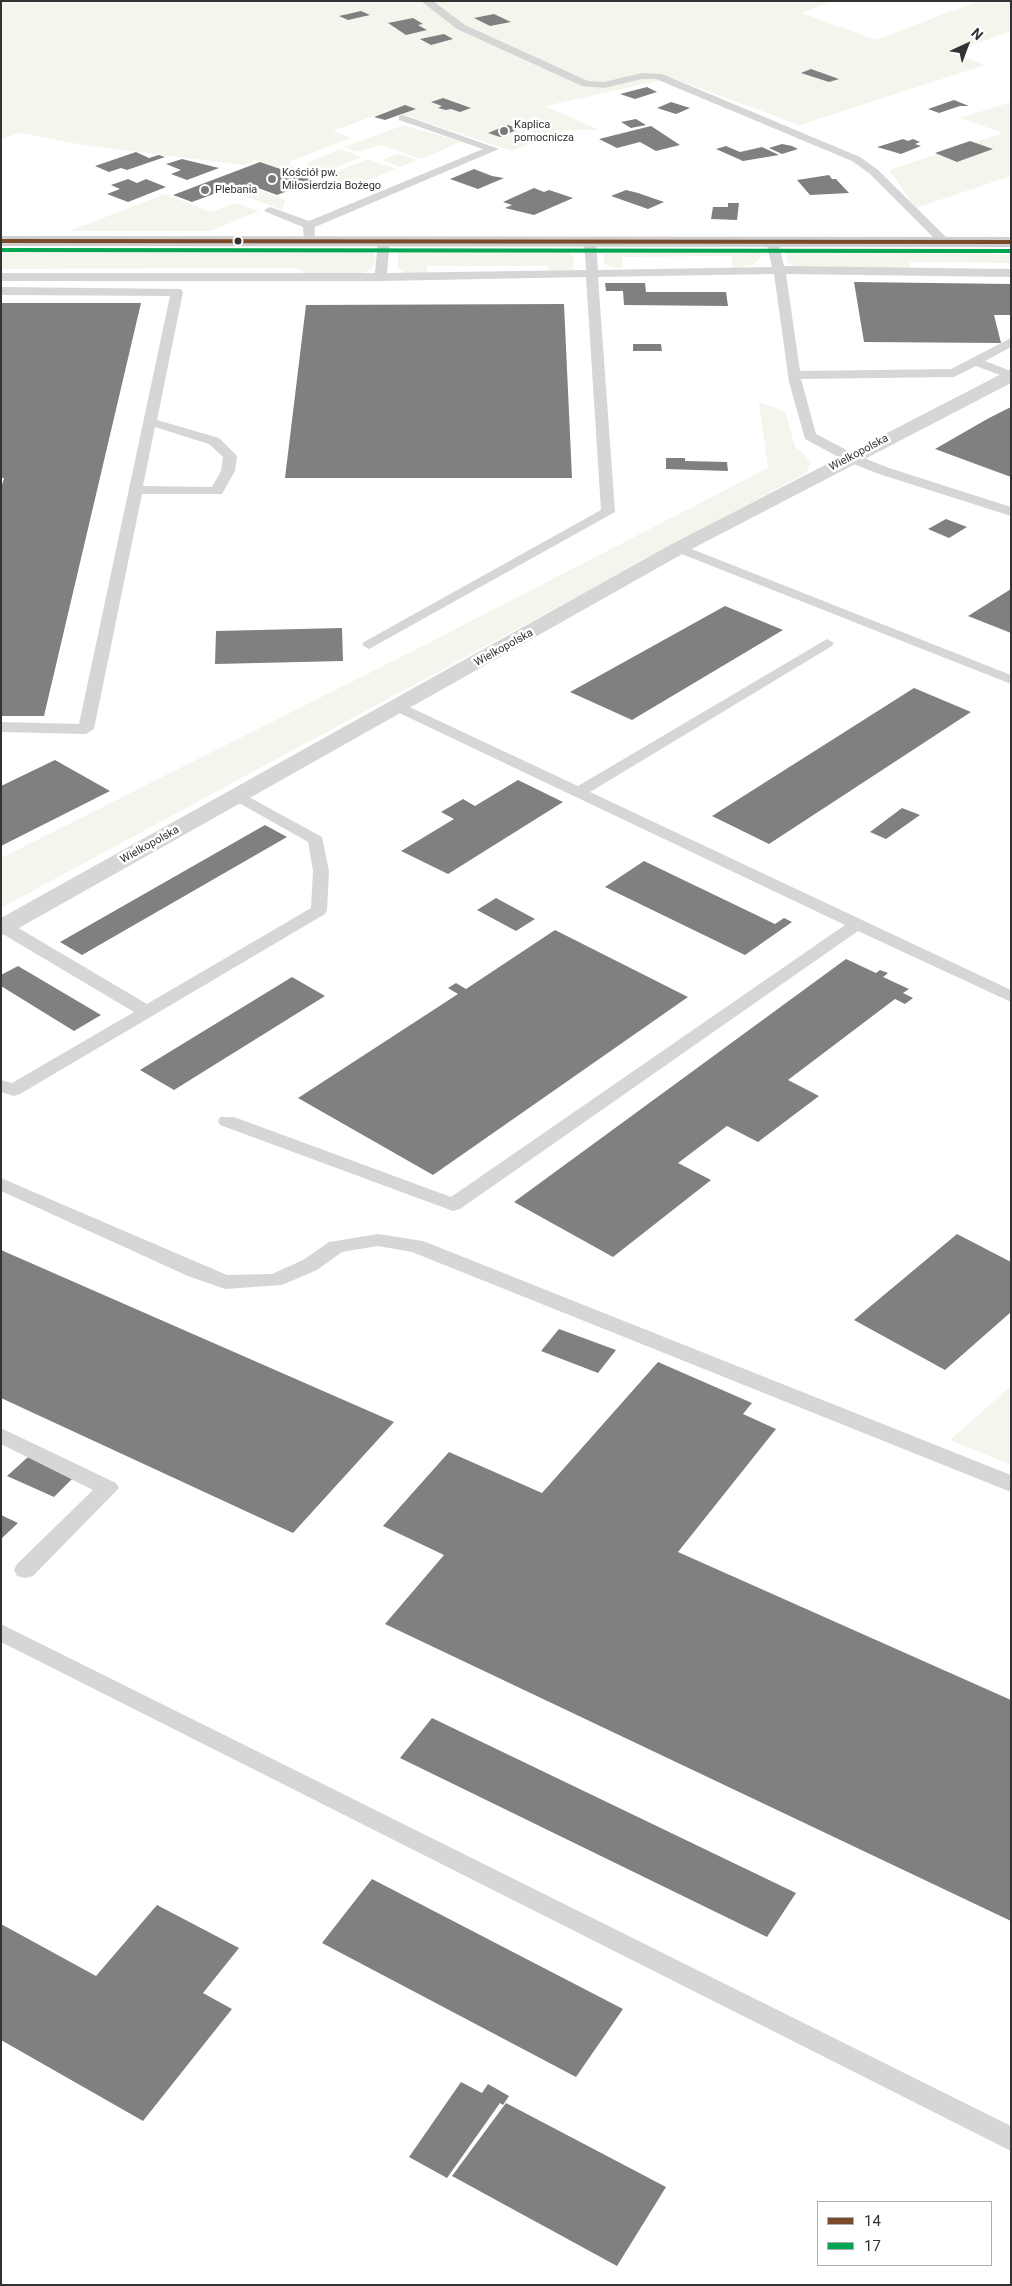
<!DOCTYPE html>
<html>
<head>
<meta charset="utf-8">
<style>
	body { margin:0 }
	#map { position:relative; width:1012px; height:2286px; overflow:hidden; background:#fff; font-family:Roboto,sans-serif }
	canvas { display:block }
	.frame { position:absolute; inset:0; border:2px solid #323232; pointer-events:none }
	.legend { position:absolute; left:817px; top:2201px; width:175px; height:65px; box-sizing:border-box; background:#fff; border:1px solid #adadad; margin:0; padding:6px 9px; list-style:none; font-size:15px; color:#323232 }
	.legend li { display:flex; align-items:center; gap:10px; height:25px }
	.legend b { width:25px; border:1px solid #adadad }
	.north { position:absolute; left:942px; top:20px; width:50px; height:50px; -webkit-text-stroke:4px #fff; paint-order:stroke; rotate:43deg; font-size:14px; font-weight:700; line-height:20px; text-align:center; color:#323232 }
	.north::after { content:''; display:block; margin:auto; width:18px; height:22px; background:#323232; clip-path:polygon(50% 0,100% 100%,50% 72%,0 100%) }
</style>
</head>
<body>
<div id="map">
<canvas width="1012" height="2286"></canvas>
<div class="frame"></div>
<ul class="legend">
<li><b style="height:6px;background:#7a4b2a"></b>14</li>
<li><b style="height:6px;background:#00a651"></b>17</li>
</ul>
<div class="north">N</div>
</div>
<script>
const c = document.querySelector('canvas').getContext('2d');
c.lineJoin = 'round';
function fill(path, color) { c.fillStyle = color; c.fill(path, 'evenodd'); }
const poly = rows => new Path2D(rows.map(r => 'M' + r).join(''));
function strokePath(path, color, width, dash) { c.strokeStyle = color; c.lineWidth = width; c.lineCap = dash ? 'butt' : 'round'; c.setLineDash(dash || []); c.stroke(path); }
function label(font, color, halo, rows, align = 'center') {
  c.font = font + ' Roboto,sans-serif'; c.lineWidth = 5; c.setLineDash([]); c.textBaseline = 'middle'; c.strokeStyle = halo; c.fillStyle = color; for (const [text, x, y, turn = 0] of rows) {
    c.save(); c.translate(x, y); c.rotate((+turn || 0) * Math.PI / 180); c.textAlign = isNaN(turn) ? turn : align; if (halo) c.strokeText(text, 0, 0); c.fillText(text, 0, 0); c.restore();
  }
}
const green = poly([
	[1,1,833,1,801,13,876,40,978,1,1011,1,1011,31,952,53,985,65,800,125,672,78,545,106,600,130,565,130,512,151,390,110,333,131,352,138,291,161,289,164,301,172,296,174,256,160,243,165,83,145,20,133,1,139],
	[1011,102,1011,176,916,208,889,170,1003,133,960,118],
	[404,125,461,142,421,159,381,145,356,152,344,147],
	[340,149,362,157,320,174,305,168,307,163],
	[397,154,400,154,418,160,400,167,382,160],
	[368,159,396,169,354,186,326,176],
	[249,186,283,199,285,201,282,210,240,194,241,189],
	[165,194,211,212,236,203,259,211,211,231,69,231],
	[1,250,368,250,374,254,376,261,372,268,364,273,344,276,304,273,296,268,1,269],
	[398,250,568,250,573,257,574,270,572,272,549,271,548,266,428,266,427,272,423,274,405,273,398,268],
	[598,250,759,251,761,256,753,265,733,268,731,256,622,257,623,267,615,268,604,264,604,255,596,253],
	[787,250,947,251,1011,255,1011,263,910,262,909,269,795,267,787,262],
	[759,403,775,407,786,414,795,447,805,455,811,463,806,473,1,908,1,858,411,652,768,468],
	[1011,1386,1011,1465,950,1440]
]);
const building = poly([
	[361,11,370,15,348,20,339,16],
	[494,14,511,22,490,26,474,18],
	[413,18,423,24,418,25,427,30,406,35,388,23],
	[444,34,453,39,431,45,420,39],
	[811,69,839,79,829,82,801,73],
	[647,87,657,92,635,99,620,94],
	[443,98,471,108,460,112,451,109,446,110,438,108,442,106,431,102],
	[954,100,969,106,960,106,939,113,928,109],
	[671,102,690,108,676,114,657,108],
	[405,105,416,109,385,120,374,117],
	[636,119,646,125,631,128,621,122],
	[508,125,519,129,500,137,488,133],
	[651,126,680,145,656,151,640,142,617,148,599,139],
	[903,139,908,141,913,139,920,142,915,144,921,146,901,154,877,147],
	[970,141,993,149,957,162,935,153],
	[782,144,792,146,798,149,782,154,769,148],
	[726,146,740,152,762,147,779,155,743,161,716,149],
	[136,152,149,158,159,155,165,157,127,170,121,168,109,172,95,166],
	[182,159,219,168,187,180,171,174,181,170,166,164],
	[260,162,318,182,309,186,305,184,277,195,250,185,242,188,235,186,192,202,173,195],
	[474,169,492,176,504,178,478,189,450,179],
	[829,175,832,179,836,179,849,193,810,195,797,180],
	[128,179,137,183,146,179,166,187,128,202,107,194,120,189,111,185],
	[534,188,544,192,549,190,573,198,534,215,505,208,512,205,503,202],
	[626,190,638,193,664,202,648,209,611,196],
	[728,203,739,203,737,220,711,219,713,207,728,207],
	[854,282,1011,284,1011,315,994,315,1001,343,864,342],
	[605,283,645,283,646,292,726,292,728,306,624,305,623,291,606,291],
	[1,303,141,303,44,716,1,716,1,488,4,478,1,478],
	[564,304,572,478,285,478,306,305],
	[633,344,661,344,662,351,633,351],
	[1011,407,1011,477,935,449,989,418],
	[666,458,685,458,685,461,727,462,728,471,666,469],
	[946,519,967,527,949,538,928,529],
	[1011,589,1011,633,968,616],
	[725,606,783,630,632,720,570,692],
	[342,628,343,661,215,664,216,631],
	[914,688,971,712,769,844,712,816],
	[55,760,110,791,1,846,1,786],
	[518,780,563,802,448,874,401,851,454,819,441,812,463,799,475,806],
	[902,808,920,815,886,839,870,832],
	[265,825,287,837,82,955,60,942],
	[644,861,775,924,784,918,792,922,745,955,605,887],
	[496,898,535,919,516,931,477,910],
	[555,930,688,997,433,1175,298,1098,458,994,448,988,456,983,466,989],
	[846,959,876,973,880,970,888,973,883,977,909,989,903,993,913,998,905,1004,895,999,788,1080,819,1096,758,1142,727,1126,678,1163,711,1180,613,1257,514,1202],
	[18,966,101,1015,74,1031,1,986,1,975],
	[292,977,325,996,174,1090,140,1070],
	[957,1234,1011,1262,1011,1312,945,1370,854,1320],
	[1,1250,394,1422,293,1533,1,1398],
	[559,1329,616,1350,598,1373,541,1351],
	[658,1362,752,1403,743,1414,776,1429,678,1552,1011,1700,1011,1921,385,1624,444,1555,383,1526,449,1452,542,1493],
	[28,1457,73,1478,54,1497,7,1476],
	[1,1515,18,1523,1,1539],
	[432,1718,796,1893,767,1937,400,1758],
	[372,1879,623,2009,576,2077,322,1943],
	[157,1905,239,1948,203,1993,232,2009,143,2121,1,2040,1,1924,96,1976],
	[461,2082,482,2093,488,2084,509,2096,503,2105,500,2103,447,2178,409,2157],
	[506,2103,666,2187,617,2266,452,2176]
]);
const lane = poly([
	[421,1,433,1,465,25,588,81,604,82,642,73,662,74,860,157,878,170,950,241,944,245,940,244,870,174,852,161,656,79,642,79,604,88,582,86,457,29,421,1],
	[403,115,499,149,315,227,314,244,310,245,304,241,303,227,266,212,264,210,270,207,309,221,483,149,399,120,399,116,403,115],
	[384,237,390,241,387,273,586,270,584,241,590,237,596,241,598,270,772,267,766,241,772,237,778,241,784,266,1011,269,1011,277,786,274,800,371,951,369,1011,338,1011,347,985,361,1011,371,1011,379,976,366,954,377,801,379,816,434,856,455,889,468,1011,507,1011,516,879,474,846,461,805,439,789,382,774,274,598,277,615,512,369,649,362,645,364,642,601,510,586,277,381,281,1,281,1,273,375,273,378,241,384,237],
	[1,287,181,289,183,292,157,420,219,438,237,456,235,471,222,494,142,494,94,729,86,734,1,732,1,722,79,724,170,296,1,295,1,287],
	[155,427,209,444,223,457,221,471,212,487,143,486,155,427],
	[679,544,1011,675,1011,684,674,551,672,548,679,544],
	[827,639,834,643,832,646,590,792,1011,990,1011,1002,858,931,460,1209,453,1211,220,1125,218,1121,220,1117,234,1117,451,1197,845,925,393,710,390,707,398,702,403,704,578,786,827,639],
	[238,791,322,837,329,871,327,910,325,914,20,1094,14,1096,1,1092,1,1080,12,1083,134,1012,1,933,1,923,10,923,147,1004,311,908,313,871,308,842,232,799,230,796,238,791],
	[1,1178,227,1275,272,1274,303,1260,329,1242,336,1241,378,1234,423,1241,1011,1475,1011,1492,412,1252,378,1246,342,1252,317,1270,282,1285,225,1289,188,1276,1,1191,1,1178],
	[1,1428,116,1483,119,1488,33,1576,25,1578,17,1576,14,1570,17,1564,93,1490,1,1444,1,1428],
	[1,1624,1011,2126,1011,2151,1,1642,1,1624]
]);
const street = poly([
	[1011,369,1011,383,686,552,10,933,1,935,1,918,672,544,1011,369]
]);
const secondary = poly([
	[1,236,1011,237,1011,247,1,246,1,236]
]);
const bus1 = poly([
	[1,241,1011,242]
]);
const bus2 = poly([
	[1,250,1011,251]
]);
const markers = [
	[504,131,5,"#7a7a7a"],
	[272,179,5,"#7a7a7a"],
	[205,190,5,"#7a7a7a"],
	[238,241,4.5,"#323232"]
];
const farPoinames = [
	["Kaplica",514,125],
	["pomocnicza",514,138],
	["Kościół pw.",282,173],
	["Miłosierdzia Bożego",282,186],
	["Plebania",215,190]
];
const farStreetnames = [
	["Wielkopolska",859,453,-28],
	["Wielkopolska",504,648,-29],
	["Wielkopolska",150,845,-29]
];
fill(green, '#f4f6ed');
fill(building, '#808080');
fill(lane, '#d6d6d6');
fill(street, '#d6d6d6');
fill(secondary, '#cfcfcf');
strokePath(bus1, '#7a4b2a', 4);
strokePath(bus2, '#00a651', 4);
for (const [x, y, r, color] of markers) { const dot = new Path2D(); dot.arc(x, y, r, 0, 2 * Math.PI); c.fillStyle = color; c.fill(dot); strokePath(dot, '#fff', 2); }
label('11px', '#323232', '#fff', farPoinames, 'left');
label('11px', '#323232', '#fff', farStreetnames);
</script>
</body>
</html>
